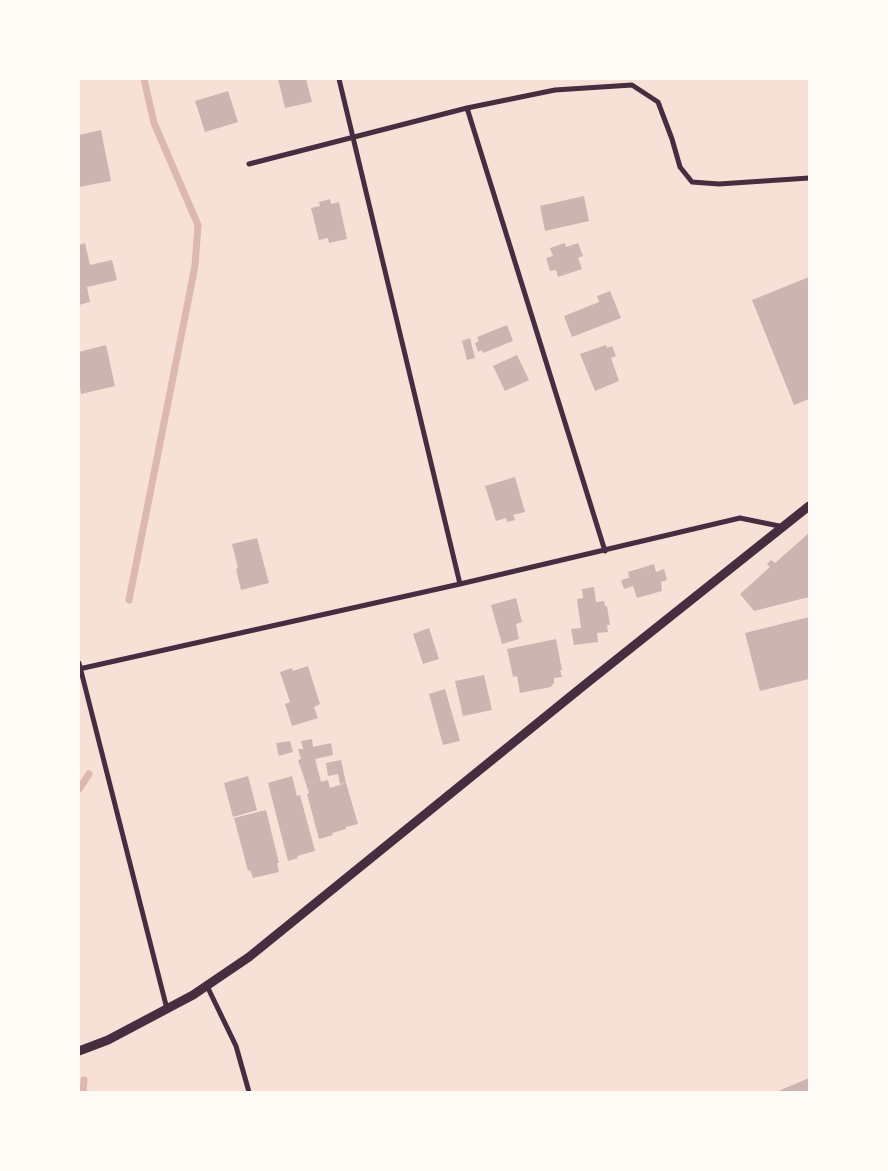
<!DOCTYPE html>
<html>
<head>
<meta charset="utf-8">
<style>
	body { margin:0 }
	#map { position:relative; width:888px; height:1171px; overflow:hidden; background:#f7e1d7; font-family:"Nunito Sans",sans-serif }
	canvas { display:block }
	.frame { position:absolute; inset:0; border:80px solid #fffaf5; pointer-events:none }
</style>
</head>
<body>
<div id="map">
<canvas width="888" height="1171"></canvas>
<div class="frame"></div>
</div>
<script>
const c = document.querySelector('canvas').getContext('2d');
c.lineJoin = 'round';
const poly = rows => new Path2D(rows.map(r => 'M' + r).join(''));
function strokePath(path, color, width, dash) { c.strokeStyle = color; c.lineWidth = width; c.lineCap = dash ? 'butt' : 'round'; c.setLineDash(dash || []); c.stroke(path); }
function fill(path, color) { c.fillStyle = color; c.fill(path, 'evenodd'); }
const stream = poly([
	[129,600,195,266,198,225,154,123,144,79],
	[79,789,89,774],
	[83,1092,84,1080]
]);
const building = poly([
	[278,79,306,79,312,102,285,108],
	[228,91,238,122,205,132,195,101],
	[101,130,111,181,79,187,79,135],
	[584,196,589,221,545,231,540,206],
	[330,199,331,204,339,202,347,239,329,243,328,238,319,240,311,208,320,206,319,202],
	[85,243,90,265,112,260,117,280,87,287,90,302,79,305,79,245],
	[565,243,566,247,578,243,583,256,578,258,582,269,558,277,556,270,550,271,546,258,553,256,550,248],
	[809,277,809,399,794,405,752,300],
	[610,291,621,318,572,337,564,316,599,302,597,296],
	[507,325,513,341,483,353,482,350,478,352,475,343,479,341,477,337],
	[470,338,475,358,467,360,462,341],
	[106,345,115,386,81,394,79,382,79,352],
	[606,345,607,348,612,346,616,356,611,358,619,381,595,391,580,354],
	[517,355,529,380,505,391,493,366],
	[515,477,525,512,513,515,515,520,507,522,506,518,496,521,485,486],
	[809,533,809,597,754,611,740,594,770,567,767,564,771,560,775,563],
	[257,538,269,583,241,590,236,569,238,568,232,544],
	[654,564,656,572,664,569,667,580,661,582,662,591,637,598,633,586,624,589,621,580,629,578,628,572],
	[594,587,596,602,604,601,605,606,607,606,610,625,607,625,608,632,597,633,598,642,574,645,571,629,581,628,577,599,583,598,582,589],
	[516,598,522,622,516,624,519,639,502,644,491,605],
	[809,617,809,679,760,691,745,633],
	[429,628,439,659,423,664,413,634],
	[556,639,562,670,560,670,562,677,554,678,554,683,551,687,520,693,517,676,513,677,507,649],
	[308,666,320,704,314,707,318,718,292,726,285,704,290,702,280,672,292,668,293,671],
	[484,675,492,710,463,716,455,681],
	[445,689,460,741,443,745,429,694],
	[312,739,313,747,331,743,333,755,315,759,321,782,328,780,330,788,346,783,358,824,346,827,346,829,332,833,333,835,319,839,307,794,309,793,298,760,301,759,298,749,303,749,301,741],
	[290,741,293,752,279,756,276,743],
	[341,760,346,783,340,784,338,774,328,776,326,763],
	[248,776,257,810,233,817,224,783],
	[292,776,297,796,300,795,315,851,297,856,298,858,288,861,268,783],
	[266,810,279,863,277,863,279,872,253,878,250,870,248,871,234,818],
	[809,1078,809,1092,776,1092]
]);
const minor = poly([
	[339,79,460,584],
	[467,108,605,551],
	[249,164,467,108,555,90,632,85,658,102,672,139,680,167,692,182,719,184,809,178],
	[79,663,167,1009],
	[79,669,460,584,740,518,784,527],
	[207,986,236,1046,249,1092]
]);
const tertiary = poly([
	[79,1051,108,1040,193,995,249,957,582,687,809,506]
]);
strokePath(stream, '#dcb8b0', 7);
fill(building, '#ccb4b1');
strokePath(minor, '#4a2c40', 5);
strokePath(tertiary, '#4a2c40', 9);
</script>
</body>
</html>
